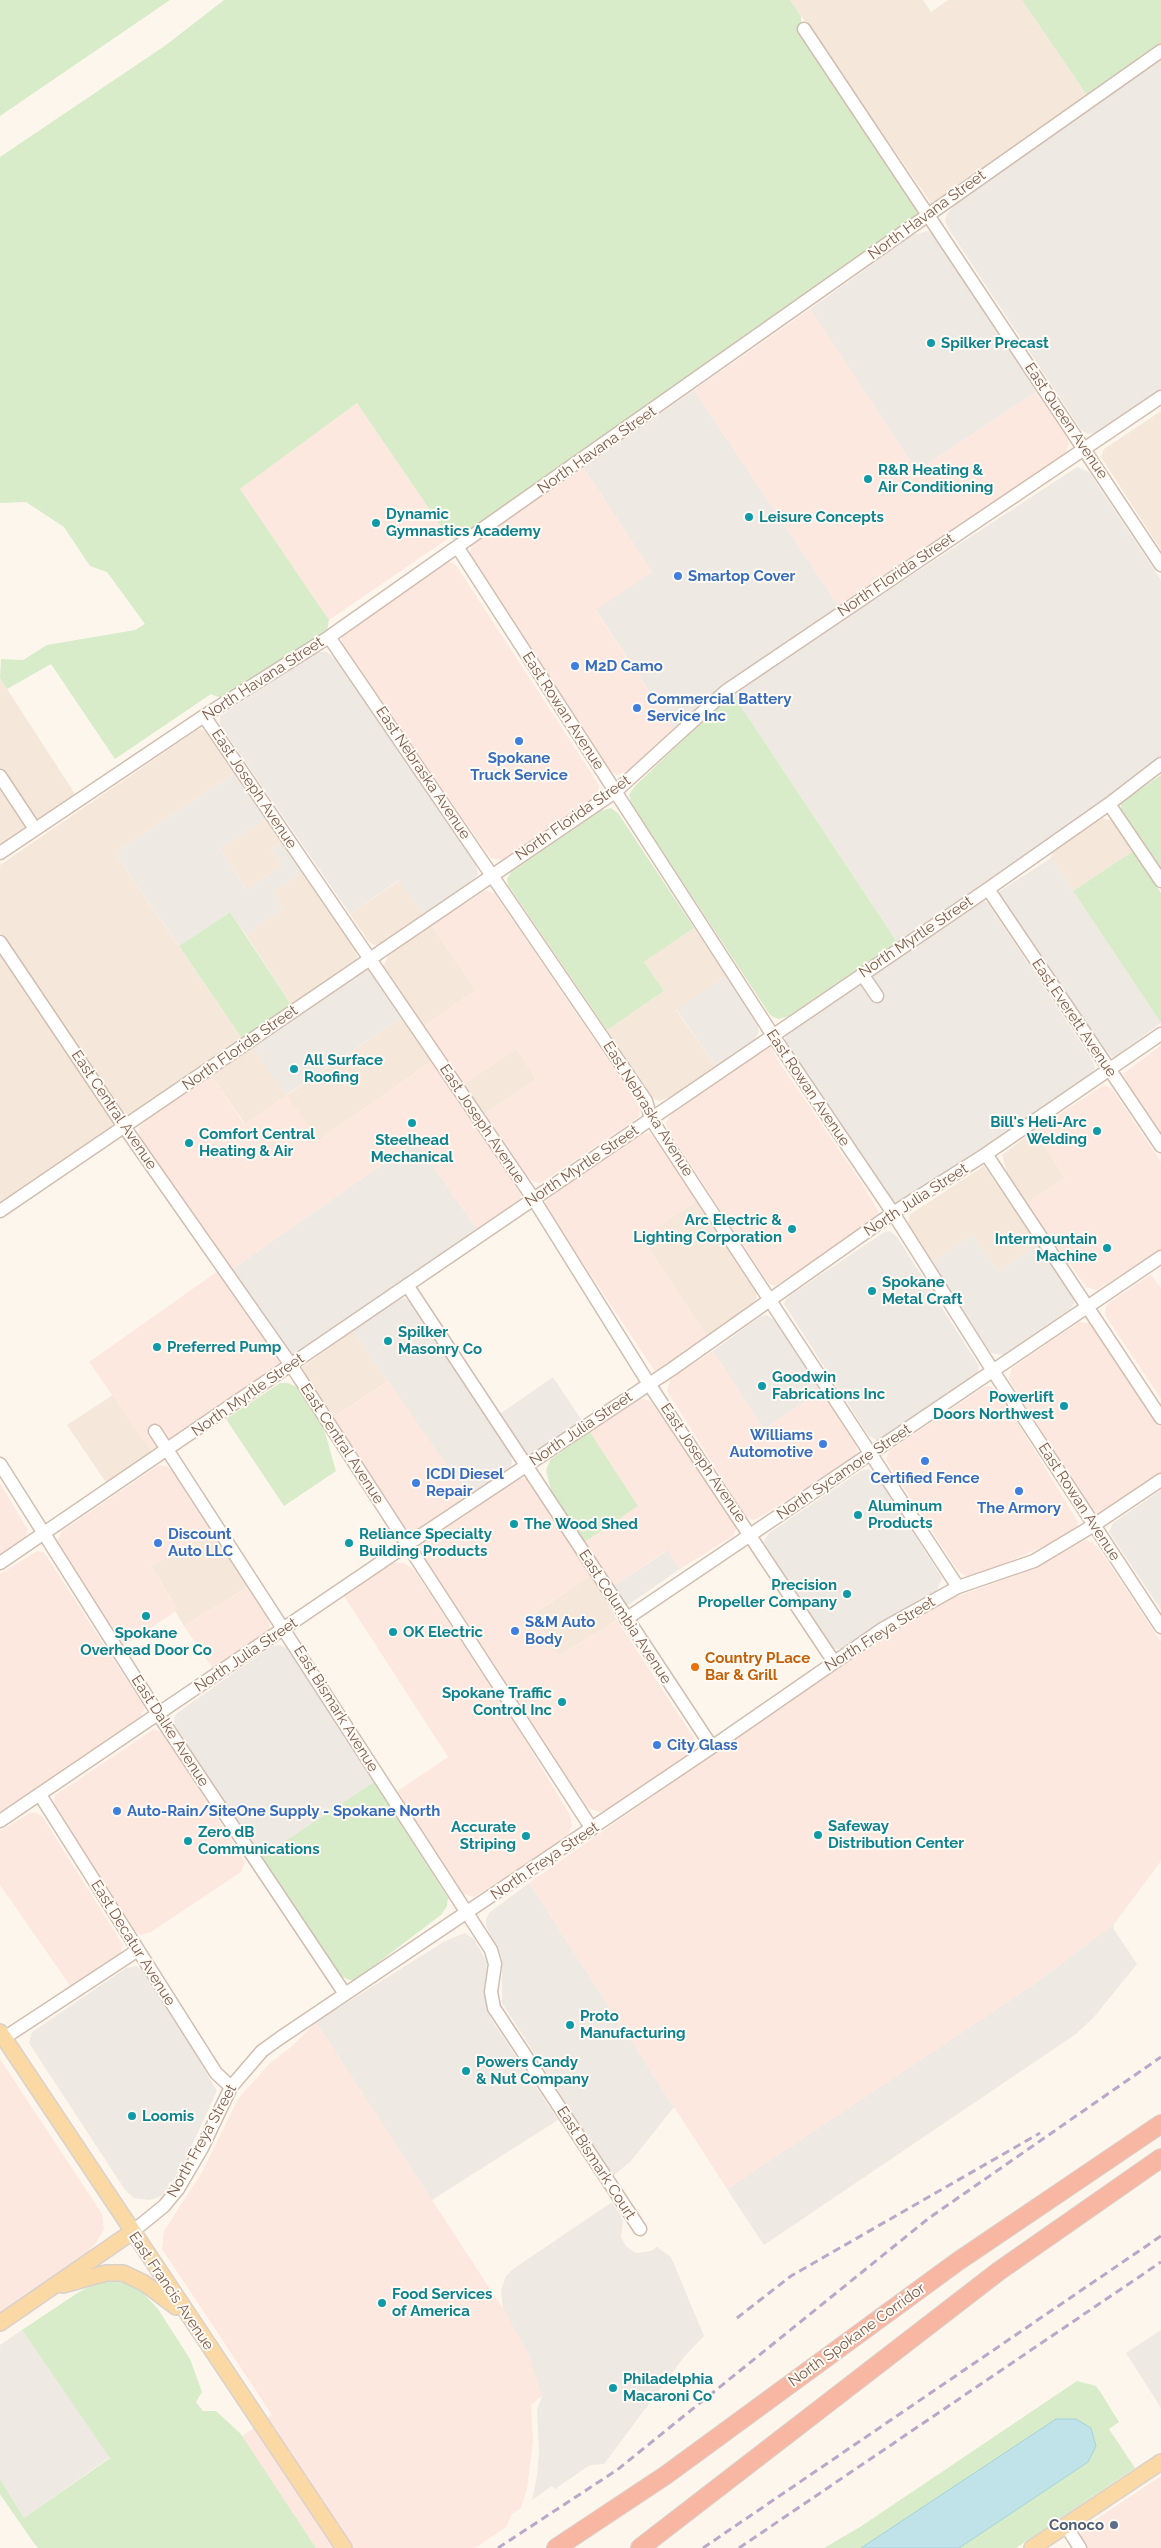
<!DOCTYPE html>
<html>
<head>
<meta charset="utf-8">
<style>
	body { margin:0 }
	canvas { display:block; background:#fdf6ec }
</style>
</head>
<body>
<canvas width="1161" height="2548"></canvas>
<script>
const c = document.querySelector('canvas').getContext('2d');
c.lineJoin = 'round';
function fill(path, color) { c.fillStyle = color; c.fill(path, 'evenodd'); }
const poly = rows => new Path2D(rows.map(r => 'M' + r).join(''));
function strokePath(path, color, width, dash) { c.strokeStyle = color; c.lineWidth = width; c.lineCap = dash ? 'butt' : 'round'; c.setLineDash(dash || []); c.stroke(path); }
function label(font, color, halo, rows, align = 'center') {
  c.font = font + ' Raleway,sans-serif'; c.lineWidth = 4; c.setLineDash([]); c.textBaseline = 'middle'; c.strokeStyle = halo; c.fillStyle = color; for (const [text, x, y, turn = 0] of rows) {
    c.save(); c.translate(x, y); c.rotate((+turn || 0) * Math.PI / 180); c.textAlign = isNaN(turn) ? turn : align; if (halo) c.strokeText(text, 0, 0); c.fillText(text, 0, 0); c.restore();
  }
}
const residential = poly([
	[790,0,923,0,931,12,948,0,1022,0,1088,97,936,203,931,203],
	[1161,411,1161,550,1101,457,1104,449],
	[0,678,75,794,0,845],
	[201,729,205,731,235,773,115,853,243,1040,131,1115,127,1116,124,1114,0,932,0,865,197,730],
	[1103,818,1113,821,1133,851,1073,891,1051,858,1052,851],
	[266,819,282,842,271,849,282,865,247,890,220,849],
	[303,872,356,952,357,957,356,961,292,1006,246,935,283,908,273,893],
	[400,880,425,916,380,945,374,945,369,942,350,914],
	[431,925,476,990,424,1026,383,967,388,956],
	[694,928,726,976,676,1010,717,1068,678,1094,659,1101,653,1098,607,1030,664,991,644,962],
	[0,954,114,1122,110,1129,0,1207],
	[404,1016,435,1059,319,1140,245,1124,211,1075,252,1047,287,1095],
	[516,1049,536,1079,484,1114,464,1084],
	[1034,1131,1065,1177,1027,1204,1007,1172,1002,1155],
	[984,1166,1037,1244,998,1272,972,1234,932,1263,908,1227,909,1215],
	[696,1201,756,1291,757,1297,753,1303,707,1337,642,1238],
	[353,1331,388,1381,331,1419,301,1371,301,1368],
	[113,1395,153,1453,107,1484,67,1425],
	[211,1530,249,1586,184,1626,173,1608,176,1606,151,1566],
	[591,1575,617,1620,559,1656,532,1615]
]);
const commercial = poly([
	[810,309,917,471,1036,392,1067,438,1069,444,1064,456,840,608,694,390],
	[357,403,449,538,329,620,240,489],
	[583,467,652,572,596,611,675,731,635,767,617,775,609,770,469,556,472,544],
	[447,561,456,565,599,785,598,792,594,798,502,860,491,858,484,849,407,738,343,651,342,637,348,629],
	[486,890,495,894,640,1107,639,1117,541,1183,534,1182,523,1173,484,1114,536,1079,516,1049,464,1084,424,1026,476,990,431,925],
	[1161,1045,1161,1137,1135,1099,1123,1074],
	[769,1047,772,1048,777,1059,863,1185,879,1213,874,1221,775,1286,768,1283,668,1130,666,1123,673,1113],
	[435,1059,521,1195,519,1201,478,1231,416,1141,230,1271,139,1140,139,1127,145,1121,211,1075,244,1124,286,1095,319,1140],
	[1104,1085,1112,1089,1161,1162,1161,1249,1097,1290,1086,1287,1027,1204,1065,1177,1034,1131],
	[649,1133,654,1137,696,1201,642,1238,707,1337,659,1370,654,1370,545,1206,548,1195,642,1134],
	[218,1271,279,1360,279,1365,153,1453,89,1362],
	[1150,1275,1152,1276,1161,1288,1161,1399,1105,1315,1106,1306,1110,1302],
	[1079,1322,1089,1323,1093,1326,1161,1427,1161,1474,1105,1512,1098,1514,1091,1510,1009,1379,1012,1368],
	[713,1351,764,1429,821,1391,856,1444,857,1453,854,1458,757,1519,752,1520,745,1515,667,1391,670,1379],
	[388,1381,468,1496,409,1536,331,1419],
	[989,1386,999,1392,1078,1522,1075,1530,1056,1541,978,1575,965,1576,957,1570,886,1460,889,1451,984,1387],
	[643,1399,650,1401,658,1412,735,1525,736,1529,733,1536,680,1569,667,1550,611,1588,582,1544,638,1506,590,1432,637,1400],
	[159,1465,166,1466,173,1471,211,1530,151,1566,176,1606,173,1608,175,1612,123,1646,57,1542,62,1531],
	[520,1478,527,1478,534,1485,591,1575,533,1614,559,1656,617,1620,694,1738,694,1746,690,1753,607,1810,599,1812,583,1806,417,1553,422,1542],
	[0,1483,28,1530,26,1537,0,1555],
	[1085,1540,1092,1542,1100,1550,1161,1642,1161,1861,1114,1924,1033,1985,727,2189,529,1883,770,1714,916,1617,942,1602,1033,1569],
	[37,1551,43,1552,47,1557,145,1708,138,1720,0,1812,0,1574],
	[393,1563,404,1563,414,1570,511,1717,570,1815,572,1825,567,1837,474,1897,463,1894,396,1792,448,1757,344,1596],
	[249,1586,268,1618,270,1628,266,1634,213,1669,184,1626],
	[154,1729,163,1733,245,1862,241,1872,151,1932,140,1935,133,1929,54,1804,55,1795,60,1792],
	[30,1813,36,1813,42,1816,123,1945,120,1954,71,1987,0,1885,0,1831],
	[316,2022,518,2332,536,2371,542,2396,531,2405,533,2440,527,2489,521,2508,512,2514,506,2527,475,2548,316,2548,241,2437,272,2415,162,2249,164,2231,202,2172,238,2099,269,2064,291,2047],
	[0,2059,102,2214,104,2229,96,2243,82,2258,0,2312],
	[1161,2476,1161,2548,1088,2548,1080,2536,1083,2528]
]);
const industrial = poly([
	[1161,60,1161,391,1100,432,1087,434,1081,430,948,228,945,221,947,214,956,203],
	[928,231,938,240,1036,392,917,471,810,309,913,235],
	[694,390,840,608,723,686,675,731,596,610,652,572,583,467],
	[1077,467,1089,472,1161,580,1161,756,1111,796,897,942,732,693],
	[318,652,327,652,336,660,475,862,478,873,476,877,425,916,399,880,350,914,220,725,220,716],
	[235,773,266,819,220,849,247,890,282,865,271,849,282,842,303,872,273,893,283,908,246,935,230,912,179,946,115,853],
	[1051,858,1161,1023,1116,1056,1112,1057,1106,1051,999,896,1000,891],
	[983,901,988,903,1093,1061,1095,1069,1091,1074,902,1202,896,1203,891,1199,786,1046,785,1038,788,1033,978,903],
	[366,969,370,970,404,1016,286,1095,252,1047],
	[726,976,757,1023,759,1032,753,1042,717,1068,676,1009],
	[416,1141,478,1231,296,1357,291,1356,230,1271],
	[890,1231,897,1237,979,1366,978,1372,973,1376,880,1439,876,1440,868,1435,784,1304,786,1299,792,1294,883,1233],
	[972,1234,998,1272,1037,1244,1073,1297,1074,1304,1070,1309,1003,1355,991,1353,932,1263],
	[404,1298,413,1303,511,1455,512,1463,509,1469,468,1496,353,1331,394,1301],
	[767,1315,775,1321,821,1391,764,1429,713,1351,761,1316],
	[553,1377,583,1422,530,1456,524,1456,497,1416],
	[868,1469,875,1473,942,1578,937,1590,930,1595,842,1649,832,1649,827,1644,766,1547,764,1541,769,1533,861,1471],
	[1161,1490,1161,1610,1109,1532,1113,1523],
	[668,1550,680,1569,628,1605,624,1605,611,1588],
	[280,1645,289,1649,374,1782,261,1857,175,1725,174,1718,177,1713,272,1646],
	[529,1883,674,2107,631,2161,613,2176,502,2003,502,1958,486,1926,486,1919,489,1913],
	[1114,1924,1113,1928,1137,1964,1094,2017,1076,2034,764,2245,727,2189,1033,1985],
	[465,1933,474,1939,487,1962,484,1990,491,2019,558,2120,432,2200,316,2022,445,1941],
	[136,1966,141,1969,192,2048,217,2091,182,2167,162,2196,150,2200,134,2198,125,2190,29,2043,32,2032,126,1968],
	[612,2202,623,2220,621,2237,626,2246,636,2253,651,2251,657,2247,671,2257,704,2336,684,2357,604,2464,590,2465,555,2489,552,2486,532,2500,537,2476,539,2452,537,2410,542,2396,529,2355,503,2309,501,2290,506,2276,513,2269],
	[22,2330,110,2457,24,2518,0,2479,0,2345],
	[1161,2330,1161,2408,1126,2353]
]);
const green = poly([
	[0,0,170,0,0,116],
	[224,0,790,0,801,16,801,30,917,209,917,214,912,223,461,540,449,538,357,403,240,489,329,620,327,631,227,701,211,694,115,759,51,664,7,689,0,678,1,659,23,660,47,645,135,630,145,624,107,572,90,566,64,527,26,502,0,503,0,157,166,45],
	[1022,0,1161,0,1161,47,1088,97],
	[732,693,897,942,787,1017,778,1019,770,1015,631,803,629,795,635,786],
	[1161,775,1161,870,1121,810,1121,803],
	[611,808,618,813,694,928,644,962,664,991,607,1030,508,885,507,879,511,872,600,811],
	[1133,851,1161,893,1161,1023,1073,891],
	[230,912,292,1006,243,1040,179,946],
	[280,1383,288,1383,297,1387,324,1429,336,1471,284,1506,226,1419],
	[590,1432,638,1506,582,1544,551,1490,546,1470,551,1459],
	[374,1782,448,1898,447,1906,441,1915,355,1980,349,1980,341,1976,261,1857],
	[123,2280,140,2290,158,2309,190,2359,202,2392,196,2402,203,2411,216,2411,240,2433,316,2548,38,2548,33,2542,0,2494,0,2479,24,2518,110,2458,22,2330,79,2292,101,2281],
	[1077,2381,1096,2386,1101,2393,1119,2422,1109,2429,1135,2468,1016,2548,824,2548,860,2527]
]);
const water = poly([
	[1056,2419,1076,2419,1091,2428,1096,2446,1088,2462,959,2548,861,2548,1056,2419]
]);
const minor = poly([
	[804,29,1161,565],
	[458,548,772,1034,893,1213,993,1371,1161,1627],
	[329,637,646,1101,651,1119,958,1587],
	[204,716,533,1198,649,1384,834,1662],
	[0,776,35,829],
	[1109,804,1161,881],
	[0,853,204,716,329,637,1161,51],
	[988,889,1161,1146],
	[0,942,125,1128,291,1365,592,1829],
	[862,974,877,996],
	[986,1154,1161,1418],
	[0,1211,615,792,726,691,1161,397],
	[407,1285,712,1747],
	[155,1431,491,1950,495,1964,491,1992,494,2008,640,2229],
	[0,1464,158,1714,345,1994],
	[0,1563,988,889,1109,804,1161,764],
	[626,1619,1161,1257],
	[40,1795,216,2073,231,2087],
	[0,1821,408,1544,672,1369,893,1213,986,1154,1161,1034],
	[4,2038,138,1950],
	[132,2232,164,2206,178,2189,202,2148,231,2087,262,2051,280,2038,712,1747,884,1628,958,1587,1034,1561,1094,1525,1161,1480],
	[1066,2526,1080,2548]
]);
const major = poly([
	[0,2032,344,2548],
	[63,2285,106,2273,123,2273,144,2283,176,2307],
	[0,2323,132,2232],
	[1032,2548,1161,2462]
]);
const highway = poly([
	[556,2548,666,2475,957,2262,1161,2124],
	[640,2548,999,2271,1161,2158]
]);
const rail = poly([
	[737,2318,791,2276,1040,2133],
	[498,2548,617,2470,929,2218,1161,2057],
	[703,2548,1161,2236],
	[739,2548,1161,2262]
]);
const markers = [
	[931,343,5,"#0f9aa8"],
	[868,479,5,"#0f9aa8"],
	[749,517,5,"#0f9aa8"],
	[376,523,5,"#0f9aa8"],
	[678,576,5,"#3f7fe0"],
	[575,666,5,"#3f7fe0"],
	[637,708,5,"#3f7fe0"],
	[519,741,5,"#3f7fe0"],
	[294,1069,5,"#0f9aa8"],
	[412,1123,5,"#0f9aa8"],
	[1097,1131,5,"#0f9aa8"],
	[189,1143,5,"#0f9aa8"],
	[792,1229,5,"#0f9aa8"],
	[1107,1248,5,"#0f9aa8"],
	[872,1291,5,"#0f9aa8"],
	[388,1341,5,"#0f9aa8"],
	[157,1347,5,"#0f9aa8"],
	[762,1386,5,"#0f9aa8"],
	[1064,1406,5,"#0f9aa8"],
	[823,1444,5,"#3f7fe0"],
	[925,1461,5,"#3f7fe0"],
	[416,1483,5,"#3f7fe0"],
	[1019,1491,5,"#3f7fe0"],
	[858,1515,5,"#0f9aa8"],
	[514,1524,5,"#0f9aa8"],
	[158,1543,5,"#3f7fe0"],
	[349,1543,5,"#0f9aa8"],
	[847,1594,5,"#0f9aa8"],
	[146,1616,5,"#0f9aa8"],
	[515,1631,5,"#3f7fe0"],
	[393,1632,5,"#0f9aa8"],
	[695,1667,5,"#e8710a"],
	[562,1702,5,"#0f9aa8"],
	[657,1745,5,"#3f7fe0"],
	[117,1811,5,"#3f7fe0"],
	[818,1835,5,"#0f9aa8"],
	[526,1836,5,"#0f9aa8"],
	[188,1841,5,"#0f9aa8"],
	[570,2025,5,"#0f9aa8"],
	[466,2071,5,"#0f9aa8"],
	[132,2116,5,"#0f9aa8"],
	[382,2303,5,"#0f9aa8"],
	[613,2388,5,"#0f9aa8"],
	[1114,2525,5,"#5c6f8a"]
];
const streetNames = [
	["North Havana Street",927,215,-36],
	["East Queen Avenue",1066,421,56],
	["North Havana Street",597,450,-35],
	["North Florida Street",896,575,-34],
	["North Havana Street",263,679,-33],
	["East Rowan Avenue",563,711,57],
	["East Nebraska Avenue",423,773,56],
	["East Joseph Avenue",254,789,56],
	["North Florida Street",573,818,-35],
	["North Myrtle Street",916,937,-34],
	["East Everett Avenue",1074,1018,56],
	["North Florida Street",240,1048,-35],
	["East Rowan Avenue",808,1088,56],
	["East Nebraska Avenue",648,1109,58],
	["East Central Avenue",114,1110,56],
	["East Joseph Avenue",482,1124,56],
	["North Myrtle Street",582,1166,-34],
	["North Julia Street",916,1200,-33],
	["North Myrtle Street",248,1395,-35],
	["North Julia Street",581,1429,-34],
	["East Central Avenue",342,1444,57],
	["East Joseph Avenue",703,1463,56],
	["North Sycamore Street",844,1472,-34],
	["East Rowan Avenue",1079,1502,57],
	["East Columbia Avenue",625,1617,57],
	["North Freya Street",880,1634,-32],
	["North Julia Street",246,1655,-34],
	["East Bismark Avenue",336,1709,58],
	["East Dalke Avenue",170,1731,57],
	["North Freya Street",545,1861,-34],
	["East Decatur Avenue",133,1943,58],
	["North Freya Street",202,2141,-61],
	["East Bismark Court",596,2163,57],
	["East Francis Avenue",171,2291,56],
	["North Spokane Corridor",857,2335,-36]
];
const cultureNames = [
	["Spilker Precast",941,343],
	["R&R Heating &",878,470],
	["Air Conditioning",878,487],
	["Dynamic",386,514],
	["Gymnastics Academy",386,531],
	["Leisure Concepts",759,517],
	["All Surface",304,1060],
	["Roofing",304,1077],
	["Bill's Heli-Arc",1087,1122,"right"],
	["Welding",1087,1139,"right"],
	["Comfort Central",199,1134],
	["Heating & Air",199,1151],
	["Steelhead",412,1140,"center"],
	["Mechanical",412,1157,"center"],
	["Arc Electric &",782,1220,"right"],
	["Lighting Corporation",782,1237,"right"],
	["Intermountain",1097,1239,"right"],
	["Machine",1097,1256,"right"],
	["Spokane",882,1282],
	["Metal Craft",882,1299],
	["Spilker",398,1332],
	["Masonry Co",398,1349],
	["Preferred Pump",167,1347],
	["Goodwin",772,1377],
	["Fabrications Inc",772,1394],
	["Powerlift",1054,1397,"right"],
	["Doors Northwest",1054,1414,"right"],
	["Aluminum",868,1506],
	["Products",868,1523],
	["The Wood Shed",524,1524],
	["Reliance Specialty",359,1534],
	["Building Products",359,1551],
	["Precision",837,1585,"right"],
	["Propeller Company",837,1602,"right"],
	["OK Electric",403,1632],
	["Spokane",146,1633,"center"],
	["Overhead Door Co",146,1650,"center"],
	["Spokane Traffic",552,1693,"right"],
	["Control Inc",552,1710,"right"],
	["Safeway",828,1826],
	["Distribution Center",828,1843],
	["Accurate",516,1827,"right"],
	["Striping",516,1844,"right"],
	["Zero dB",198,1832],
	["Communications",198,1849],
	["Proto",580,2016],
	["Manufacturing",580,2033],
	["Powers Candy",476,2062],
	["& Nut Company",476,2079],
	["Loomis",142,2116],
	["Food Services",392,2294],
	["of America",392,2311],
	["Philadelphia",623,2379],
	["Macaroni Co",623,2396]
];
const shopNames = [
	["Smartop Cover",688,576],
	["M2D Camo",585,666],
	["Commercial Battery",647,699],
	["Service Inc",647,716],
	["Spokane",519,758,"center"],
	["Truck Service",519,775,"center"],
	["Williams",813,1435,"right"],
	["Automotive",813,1452,"right"],
	["ICDI Diesel",426,1474],
	["Repair",426,1491],
	["Certified Fence",925,1478,"center"],
	["The Armory",1019,1508,"center"],
	["Discount",168,1534],
	["Auto LLC",168,1551],
	["S&M Auto",525,1622],
	["Body",525,1639],
	["City Glass",667,1745],
	["Auto-Rain/SiteOne Supply - Spokane North",127,1811]
];
const foodNames = [
	["Country PLace",705,1658],
	["Bar & Grill",705,1675]
];
const serviceNames = [
	["Conoco",1104,2525]
];
fill(residential, '#f5e8da');
fill(commercial, '#fde8e0');
fill(industrial, '#efe9e4');
fill(green, '#d8ecc9');
fill(water, '#bfe3e8');
strokePath(water, '#a5d3da', 1);
strokePath(minor, '#d1beb0', 15);
strokePath(major, '#dad1cd', 18);
strokePath(highway, '#dad1cd', 20);
strokePath(minor, '#fff', 12);
strokePath(major, '#fbd9a5', 15);
strokePath(highway, '#f7b7a3', 18);
strokePath(rail, '#b9a8c9', 3, [8, 5]);
for (const [x, y, r, color] of markers) { const dot = new Path2D(); dot.arc(x, y, r, 0, 2 * Math.PI); c.fillStyle = color; c.fill(dot); strokePath(dot, '#fffaf3', 2); }
label('15px', '#7a5c4d', '#fffaf3', streetNames);
label('bold 15px', '#0d838f', '#fffaf3', cultureNames, 'left');
label('bold 15px', '#366cbe', '#fffaf3', shopNames, 'left');
label('bold 15px', '#c56008', '#fffaf3', foodNames, 'left');
label('bold 15px', '#4e5e75', '#fffaf3', serviceNames, 'right');
</script>
</body>
</html>
